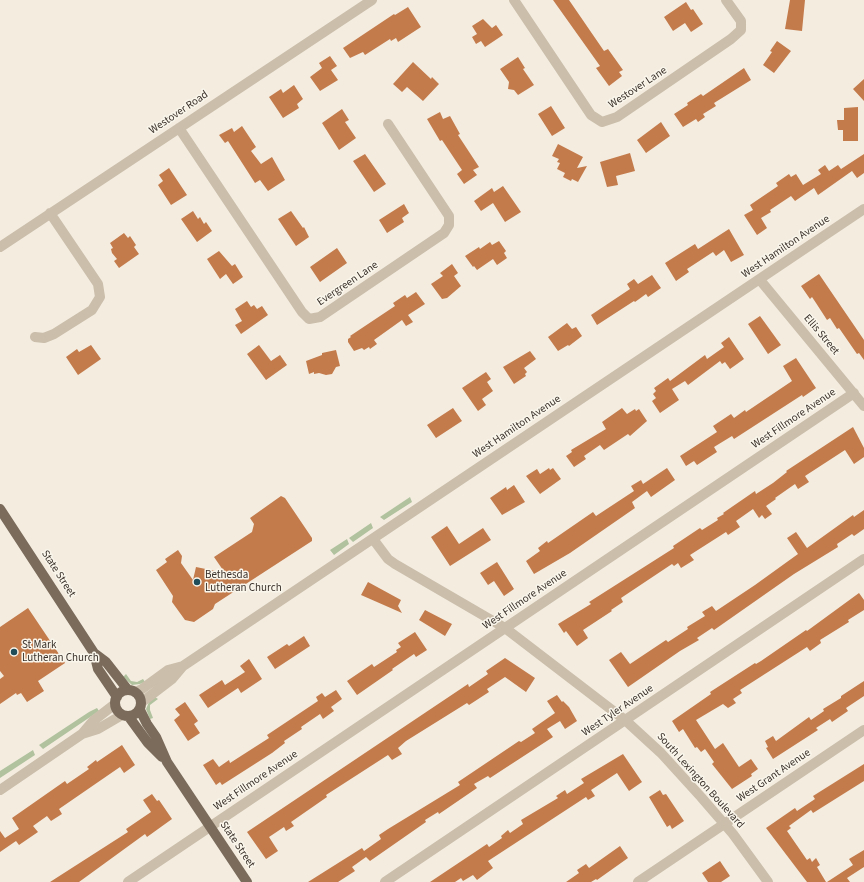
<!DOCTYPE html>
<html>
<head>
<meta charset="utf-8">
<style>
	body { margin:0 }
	canvas { display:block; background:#f3ecdf }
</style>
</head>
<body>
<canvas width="864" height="882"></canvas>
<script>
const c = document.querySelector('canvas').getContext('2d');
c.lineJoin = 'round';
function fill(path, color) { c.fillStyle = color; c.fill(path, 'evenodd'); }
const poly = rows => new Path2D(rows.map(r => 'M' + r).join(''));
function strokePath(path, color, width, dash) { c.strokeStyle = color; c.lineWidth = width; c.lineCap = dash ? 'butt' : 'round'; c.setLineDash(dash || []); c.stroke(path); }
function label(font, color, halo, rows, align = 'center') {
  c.font = font + ' "Source Sans 3",sans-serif'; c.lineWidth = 3; c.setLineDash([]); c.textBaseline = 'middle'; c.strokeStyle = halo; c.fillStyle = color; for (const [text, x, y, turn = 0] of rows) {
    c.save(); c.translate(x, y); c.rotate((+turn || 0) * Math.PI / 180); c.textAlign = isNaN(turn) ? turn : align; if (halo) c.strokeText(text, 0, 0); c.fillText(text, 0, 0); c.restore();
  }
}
const green = poly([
	[410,497,412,502,384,520,380,517],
	[371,523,373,528,353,542,349,538],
	[347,539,349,544,334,555,330,550],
	[126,674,131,681,137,682,143,679,145,682,140,684,132,685,123,677],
	[155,697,158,699,150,705,150,710,153,718,150,719,146,709,149,702],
	[97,708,99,711,43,749,39,745,89,712],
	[33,750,35,755,0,778,0,771]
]);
const building = poly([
	[553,0,569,0,604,51,608,49,623,70,619,72,622,76,609,86,596,68,600,66],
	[790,0,805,0,802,31,785,29],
	[686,2,691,10,693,9,703,24,691,32,685,23,673,31,664,17],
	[408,7,421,27,398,42,396,38,391,41,390,39,365,55,363,52,350,58,343,48,394,14,395,15],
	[483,19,492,28,496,25,503,35,485,47,481,41,476,44,472,37,477,34,472,26],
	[777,41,791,51,774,73,763,65,772,52,770,51],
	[330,56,337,66,331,70,338,80,320,91,310,77,322,68,319,63],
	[518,57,525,68,523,69,534,85,518,95,514,90,508,89,509,82,500,69],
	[413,62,431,79,432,77,439,84,423,101,407,87,402,92,393,84],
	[744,68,751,80,714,103,716,106,703,114,705,117,698,122,696,119,683,127,674,114,688,105,687,103,701,94,703,96],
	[864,79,864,101,853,89],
	[294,85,303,99,297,104,299,108,283,118,269,97,281,89,283,93],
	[551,106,565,128,552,136,538,114],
	[858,107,858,141,843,141,843,130,838,130,837,120,844,120,844,108],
	[342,109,349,120,345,122,356,138,339,150,322,123],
	[440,112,443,119,450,116,460,134,458,135,479,167,473,170,477,175,464,184,457,174,462,170,442,140,440,141,427,119],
	[661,122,670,136,646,153,637,140],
	[242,126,256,147,251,151,261,164,272,157,285,180,268,191,260,180,255,183,228,141,225,143,219,135,232,128,234,132],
	[558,144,583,157,577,168,587,166,578,182,572,179,571,181,563,177,565,173,557,169,560,163,557,162,559,159,552,156],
	[630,153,635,171,616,176,618,185,607,187,600,162],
	[365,154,386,184,374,192,353,161],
	[864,154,864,173,857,178,852,171,818,195,814,188,795,201,791,196,770,210,771,212,761,218,767,228,757,235,744,215,753,210,750,205,778,186,776,183,789,174,791,177,796,174,803,185,821,174,818,170,825,165,829,171,838,165,841,169],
	[169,168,187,195,171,205,158,185,163,181,159,175],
	[503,186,521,212,505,222,493,203,481,211,474,201,492,188,494,192],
	[404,204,409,213,402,218,404,222,387,233,379,220],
	[193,211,198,219,200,217,204,224,206,222,212,231,197,242,181,219],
	[291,211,303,228,304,227,309,237,296,246,278,219],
	[729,229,744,255,731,262,724,250,716,256,713,252,687,269,689,272,676,281,665,263,695,244,698,249],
	[124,233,128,238,130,236,136,245,134,247,139,254,119,268,114,261,117,259,112,253,111,249,113,248,110,243],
	[499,241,506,251,504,253,507,258,497,265,493,259,477,270,474,266,473,267,465,256,479,247,480,249,490,242,492,245],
	[337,248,347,263,320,282,310,267],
	[219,251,232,266,235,264,243,277,233,284,226,274,220,279,207,259],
	[452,264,458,273,454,276,461,286,447,298,442,299,431,284,443,276,440,273],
	[819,274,864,340,864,360,859,353,857,354,839,328,837,329,830,318,827,320,816,303,812,297,810,299,801,286],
	[652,275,661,288,648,297,646,294,635,302,634,301,597,325,591,315,630,289,627,284,634,279,638,284],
	[416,292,425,304,408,315,413,322,406,326,402,320,374,340,377,344,370,349,369,347,364,350,362,348,354,351,348,342,348,339,351,337,350,336,395,306,393,303,405,295,407,298],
	[247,301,251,307,254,305,257,309,262,306,268,315,241,334,235,325,242,321,235,309],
	[760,316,781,345,768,354,748,324],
	[567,323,572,329,576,327,582,336,569,346,568,345,558,351,548,337],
	[729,337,744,359,730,369,725,362,722,364,720,361,688,385,685,381,672,389,679,400,660,413,652,401,656,398,653,394,656,391,654,388,668,378,670,381,705,355,707,359,724,347,721,343],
	[91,345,101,359,78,375,66,357,77,349,79,352],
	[259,345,271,361,280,355,287,365,266,380,247,354],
	[336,350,340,366,336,367,332,374,326,375,319,373,314,374,314,372,309,374,306,361,322,355,322,353],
	[530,351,536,359,524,368,527,372,525,374,526,376,514,384,503,367],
	[796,358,816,388,803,397,802,395,734,439,732,436,714,447,717,452,697,465,694,461,686,466,680,456,717,432,713,426,731,414,734,418,745,410,746,412,792,381,783,366],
	[486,372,491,379,487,382,493,391,482,399,486,405,478,411,462,388],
	[453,408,462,421,436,438,427,425],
	[622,408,627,414,635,409,636,411,639,409,647,421,630,436,628,434,604,450,600,445,584,456,586,459,574,467,566,456,572,452,571,450,606,429,602,422],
	[853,427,864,448,864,457,854,464,845,450,805,476,809,482,798,489,795,484,775,498,776,499,766,506,772,514,765,519,762,515,759,518,753,509,736,521,740,527,728,535,726,532,690,555,694,560,681,568,678,563,674,566,672,564,621,598,623,602,611,610,612,611,583,630,588,638,577,646,566,631,564,633,558,624,591,604,589,602,674,548,673,546,700,528,702,530,718,520,717,518,724,514,723,513,755,491,756,494,773,483,787,472,786,471],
	[549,468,550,470,553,468,561,479,540,494,526,476,537,469,540,474],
	[667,468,675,480,651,497,647,491,632,502,635,508,570,553,534,574,526,561,540,551,538,548,547,541,548,543,593,512,596,516,634,491,631,486,641,480,643,484],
	[514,485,525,502,502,515,490,498,506,487,507,490],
	[281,496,285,498,312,538,312,541,215,604,213,609,194,622,185,620,172,602,173,596,156,570,167,562,165,559,178,550,182,556,181,563,193,580,196,567,225,573,214,557,252,532,254,524,250,518],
	[864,510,864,529,854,536,852,534,837,544,838,547,794,574,714,630,712,628,697,638,699,640,680,651,628,687,609,660,621,652,630,664,666,640,668,642,688,629,687,627,705,616,702,612,712,606,716,611,755,585,798,554,787,538,796,532,807,548,853,515,854,517],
	[447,526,459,544,483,528,491,540,450,566,431,537],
	[497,562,514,589,504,596,494,581,488,585,480,573],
	[368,582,401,600,398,606,402,613,361,595],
	[859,593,864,600,864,610,848,620,849,622,820,640,821,643,810,651,807,647,740,690,742,693,733,699,736,703,728,708,723,704,696,720,715,749,723,743,739,767,751,759,758,769,751,774,752,776,732,789,712,764,714,762,705,749,701,752,697,747,695,748,683,729,679,732,672,721,711,694,710,692,755,663,756,664,761,661,806,630,807,631],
	[28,608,65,663,38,681,44,691,27,702,21,693,17,695,16,693,0,704,0,679,4,676,0,671,0,627],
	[425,610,452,624,445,636,419,620],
	[415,632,427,650,416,657,414,654,392,669,393,670,357,695,347,681,372,664,374,667,397,652,396,650,401,647,398,643],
	[304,636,310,646,275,669,267,657,287,644,289,646],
	[505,658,535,678,526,692,505,677,487,689,489,692,469,705,467,703,406,741,398,748,402,754,392,760,388,755,326,795,327,797,291,822,294,826,286,831,284,827,269,837,278,851,266,859,247,832,468,684,469,687,488,674,486,671],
	[249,659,262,679,241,693,238,688,208,708,199,695,222,680,225,685,245,672,240,666],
	[864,681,864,696,846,708,848,711,832,722,830,719,816,728,818,730,773,759,766,748,768,747,765,741,773,736,776,741,809,717,811,720,824,711,823,709,841,698,841,696],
	[336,690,342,699,331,707,334,711,323,719,320,714,301,727,302,729,284,741,285,743,272,753,222,785,220,782,216,785,203,765,213,759,219,767,229,760,230,763,269,738,267,735,318,701,316,697,322,693,325,697],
	[557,695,562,702,563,701,569,707,577,721,565,729,560,721,547,729,553,737,490,778,488,776,474,784,477,788,439,814,438,812,425,820,426,822,370,861,366,857,352,867,355,871,338,882,308,882,362,848,364,851,381,839,379,835,388,829,460,785,458,782,519,741,521,742,535,733,532,729,555,713,547,701],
	[185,702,198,721,194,724,200,733,188,741,174,720,180,715,175,709],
	[122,745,135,765,124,773,120,767,59,809,62,814,51,821,47,816,33,826,38,832,19,845,16,841,0,852,0,831,5,838,19,829,12,818,65,781,67,784,89,769,87,767,96,760,97,762],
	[623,754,642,782,629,791,617,773,591,790,595,796,588,800,586,797,488,861,493,868,477,880,473,875,463,881,461,878,455,882,430,882,487,844,489,847,502,838,501,836,508,830,510,833,523,824,521,820,558,798,556,796,565,790,567,794,584,783,581,779],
	[864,764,864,781,813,813,811,810,789,826,791,828,787,831,807,860,810,858,812,862,816,858,820,865,817,867,826,882,807,882,766,828,795,808,797,811,815,799,813,796],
	[660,790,663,795,666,794,684,821,672,829,670,825,667,827,649,797],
	[152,794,157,801,159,800,172,819,147,837,145,834,79,882,50,882,128,832,126,829,151,812,143,800],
	[620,846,628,858,597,880,596,879,591,882,566,882,579,873,577,870,586,864,589,868],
	[864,850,864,867,847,878,850,882,827,882,853,865,849,859],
	[720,861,730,876,721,882,708,882,702,873]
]);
const minor = poly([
	[514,0,591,115,602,122,617,117,731,39,741,30,741,21,726,0],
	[179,128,302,312,309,319,320,317,444,233,449,225,449,216,388,124],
	[0,247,372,0],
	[760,280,864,406],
	[35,337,44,338,54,334,92,310,100,297,98,284,50,213],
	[373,539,388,559,395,564,505,628,625,720,661,753,701,797,733,834,768,882],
	[135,692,142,689,168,670,183,666],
	[142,702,172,679,183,666,864,209],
	[82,734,93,721,115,704],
	[0,790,82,734,98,729,122,715],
	[128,882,854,393],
	[385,882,864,559],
	[638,882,864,730]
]);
const major = poly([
	[0,509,94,653,98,669,117,697],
	[94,653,106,662,128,690],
	'115 703a13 13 0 1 1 26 0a13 13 0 1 1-26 0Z',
	[140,710,147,724,156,737,167,762,247,882],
	[129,717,148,743,162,757]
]);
const markers = [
	[197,582,4,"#204d5a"],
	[14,652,4,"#204d5a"]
];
const streetNames = [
	["Westover Lane",638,88,-33],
	["Westover Road",179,113,-34],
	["West Hamilton Avenue",786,247,-34],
	["Evergreen Lane",348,284,-34],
	["Ellis Street",821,335,50],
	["West Fillmore Avenue",794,419,-34],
	["West Hamilton Avenue",517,427,-34],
	["State Street",58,574,57],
	["West Fillmore Avenue",525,600,-34],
	["West Tyler Avenue",618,711,-34],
	["West Grant Avenue",774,776,-34],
	["West Fillmore Avenue",256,781,-34],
	["South Lexington Boulevard",700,781,48],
	["State Street",237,845,56]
];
const poiNames = [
	["Bethesda",205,576],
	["Lutheran Church",205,589],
	["St Mark",22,646],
	["Lutheran Church",22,659]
];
fill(green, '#b1c29f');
fill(building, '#c47b4c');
strokePath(minor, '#cbbeab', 10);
strokePath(major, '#7a6b5b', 10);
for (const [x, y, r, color] of markers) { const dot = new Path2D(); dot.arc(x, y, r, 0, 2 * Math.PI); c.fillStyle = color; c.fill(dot); strokePath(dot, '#faf6ec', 1.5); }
label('11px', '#39312a', '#faf6ec', streetNames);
label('11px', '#39312a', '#faf6ec', poiNames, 'left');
</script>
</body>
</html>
